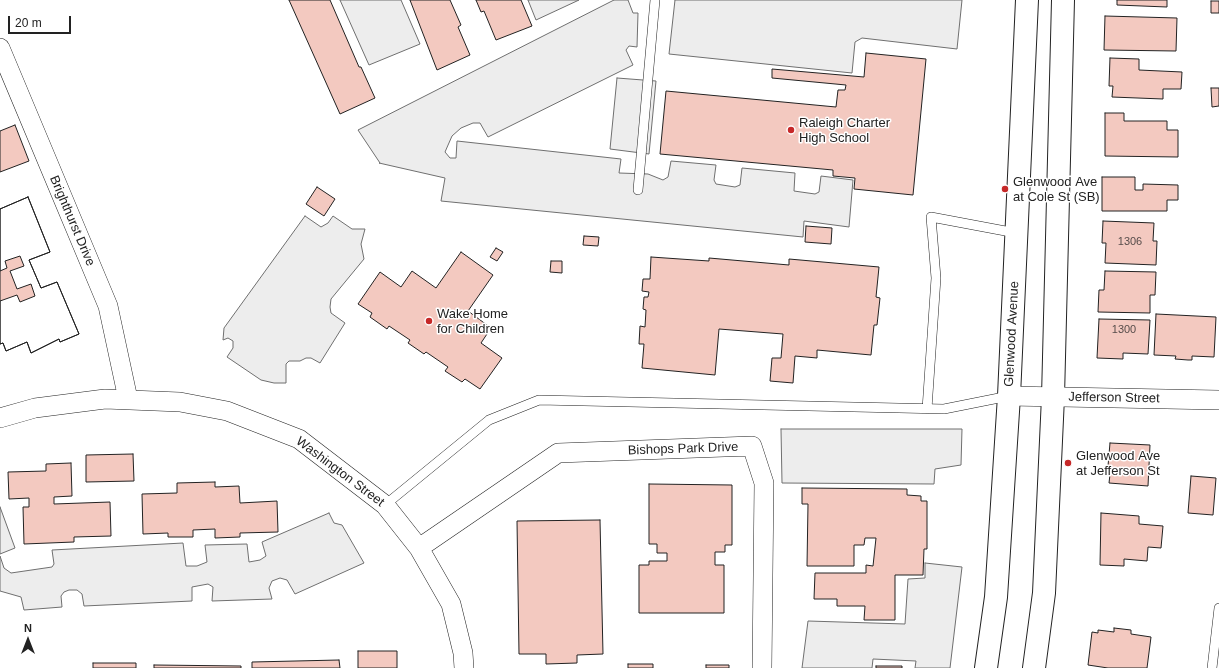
<!DOCTYPE html>
<html>
<head>
<meta charset="utf-8">
<style>
	body { margin:0 }
	#map { position:relative; width:1219px; height:668px; overflow:hidden; background:#fff; font-family:Helvetica,sans-serif }
	canvas { display:block }
	.north { position:absolute; left:8px; top:620px; width:40px; height:40px; -webkit-text-stroke:3px #fff; paint-order:stroke; rotate:0deg; font-size:11px; font-weight:700; line-height:16px; text-align:center; color:#222 }
	.north::after { content:''; display:block; margin:auto; width:14px; height:18px; background:#222; clip-path:polygon(50% 0,100% 100%,50% 72%,0 100%) }
	.scale { position:absolute; left:8px; top:16px; width:63px; height:18px; box-sizing:border-box; border:2px solid #222; border-top:0; padding-left:5px; font-size:12px; line-height:14px; white-space:nowrap; color:#222; -webkit-text-stroke:3px #fff; paint-order:stroke }
</style>
</head>
<body>
<div id="map">
<canvas width="1219" height="668"></canvas>
<div class="north">N</div>
<div class="scale">20 m</div>
</div>
<script>
const c = document.querySelector('canvas').getContext('2d');
c.lineJoin = 'round';
function fill(path, color) { c.fillStyle = color; c.fill(path, 'evenodd'); }
const poly = rows => new Path2D(rows.map(r => 'M' + r).join(''));
function strokePath(path, color, width, dash) { c.strokeStyle = color; c.lineWidth = width; c.lineCap = dash ? 'butt' : 'round'; c.setLineDash(dash || []); c.stroke(path); }
function label(font, color, halo, rows, align = 'center') {
  c.font = font + ' Helvetica,sans-serif'; c.lineWidth = 3; c.setLineDash([]); c.textBaseline = 'middle'; c.strokeStyle = halo; c.fillStyle = color; for (const [text, x, y, turn = 0] of rows) {
    c.save(); c.translate(x, y); c.rotate((+turn || 0) * Math.PI / 180); c.textAlign = isNaN(turn) ? turn : align; if (halo) c.strokeText(text, 0, 0); c.fillText(text, 0, 0); c.restore();
  }
}
const parking = poly([
	[340,0,401,0,420,44,369,65,340,0],
	[528,0,579,0,536,20,528,0],
	[614,0,628,0,633,13,638,13,637,47,629,46,626,50,633,65,488,137,480,123,473,123,461,128,452,136,445,152,450,158,456,158,457,141,621,159,619,173,648,174,663,180,668,177,671,161,716,165,714,180,716,184,735,187,740,185,742,168,795,173,794,191,815,194,819,192,821,176,853,180,849,227,804,221,803,237,441,201,445,178,379,163,380,163,358,130,614,0],
	[675,0,962,0,957,49,862,38,855,42,852,73,669,54,675,0],
	[617,78,656,81,649,154,610,149,617,78],
	[305,216,321,227,328,223,333,216,352,229,365,229,361,244,364,259,331,299,330,307,331,313,345,323,320,363,311,358,306,358,300,361,289,361,286,364,286,383,274,383,261,380,227,357,233,348,233,341,228,338,223,340,224,328,305,216],
	[781,429,962,429,961,465,935,469,934,484,782,483,781,429],
	[0,507,15,548,0,554,0,507],
	[329,513,334,523,342,525,364,563,295,594,287,580,280,578,272,581,269,588,272,599,212,601,213,587,208,584,192,587,192,601,84,606,82,594,77,590,69,590,64,592,61,596,62,607,24,610,21,597,0,591,0,556,4,568,11,573,52,567,54,564,52,550,183,543,186,566,197,566,207,562,205,545,247,544,249,562,260,560,266,556,262,542,329,513],
	[925,563,962,567,950,668,915,668,916,661,873,659,872,668,802,668,808,621,905,624,908,579,925,578,925,563]
]);
const building = poly([
	[289,0,330,0,359,67,361,67,375,98,340,114,289,0],
	[410,0,450,0,461,25,458,27,470,55,437,70,410,0],
	[476,0,521,0,532,26,496,40,484,11,481,12,476,0],
	[1117,0,1167,0,1167,7,1117,5,1117,0],
	[1211,1,1219,1,1219,13,1211,13,1211,1],
	[1105,16,1177,18,1176,51,1104,50,1105,16],
	[866,53,926,59,913,195,854,189,855,178,833,176,833,170,660,154,666,91,836,107,838,90,845,90,846,85,772,78,772,69,864,77,866,53],
	[1110,58,1139,59,1139,70,1182,72,1181,89,1163,89,1163,99,1112,97,1113,86,1109,86,1110,58],
	[1211,88,1219,88,1219,106,1212,107,1211,88],
	[1105,113,1124,113,1124,121,1167,121,1167,130,1178,130,1178,157,1105,156,1105,113],
	[15,125,29,161,0,172,0,131,15,125],
	[1102,177,1135,177,1135,190,1143,190,1143,184,1178,185,1178,200,1167,200,1167,211,1102,211,1102,177],
	[317,187,335,199,324,216,306,204,317,187],
	[28,197,50,252,29,260,41,288,57,282,79,334,60,342,59,339,31,353,27,342,6,351,3,343,0,344,0,301,17,295,20,302,35,296,31,284,17,289,10,271,24,266,20,256,5,261,7,268,0,271,0,209,28,197],
	[28,197,50,252,29,260,41,288,57,282,79,334,60,342,59,339,31,353,27,342,6,351,3,343,0,344,0,209,28,197],
	[1103,221,1154,223,1153,241,1157,241,1156,265,1105,263,1106,243,1102,243,1103,221],
	[806,226,832,228,831,244,805,242,806,226],
	[584,236,599,237,598,246,583,245,584,236],
	[496,248,503,252,497,261,490,257,496,248],
	[461,252,493,275,468,311,491,328,481,343,502,358,480,389,465,379,462,382,445,371,448,367,426,352,424,354,408,343,410,340,389,326,387,329,370,317,372,313,358,304,380,272,401,287,412,271,436,288,461,252],
	[651,257,709,261,709,258,789,265,789,259,879,267,876,297,880,298,877,325,874,325,871,355,817,350,817,358,795,356,793,383,770,381,772,358,781,358,783,334,719,329,715,375,642,368,644,344,639,344,640,326,645,327,646,310,643,309,644,297,648,297,649,292,642,291,643,279,650,279,651,257],
	[551,261,562,261,562,273,550,272,551,261],
	[1105,271,1156,272,1155,295,1150,295,1150,313,1098,312,1099,290,1104,290,1105,271],
	[1156,314,1216,317,1214,357,1192,356,1192,360,1188,360,1175,359,1176,356,1154,355,1156,314],
	[1099,319,1150,320,1148,354,1123,353,1123,359,1097,358,1099,319],
	[1110,443,1150,445,1148,486,1109,483,1111,466,1108,466,1110,443],
	[133,454,134,481,86,482,86,455,133,454],
	[71,463,72,496,54,497,54,504,110,502,111,536,74,537,74,542,24,544,23,507,29,507,29,498,9,499,8,472,46,471,46,464,71,463],
	[1191,476,1216,478,1213,515,1188,513,1191,476],
	[215,482,215,487,239,486,240,503,277,501,278,532,240,533,240,537,215,538,215,529,193,530,193,537,168,537,168,533,143,534,142,494,177,493,177,483,215,482],
	[649,484,732,485,732,545,725,545,725,552,715,552,715,565,724,565,724,613,639,613,639,565,649,565,649,561,667,561,667,553,657,553,657,544,649,544,649,484],
	[802,488,907,489,907,495,921,496,921,501,927,501,927,549,924,549,923,575,895,575,895,620,864,620,865,606,837,606,837,599,814,599,815,573,866,573,866,565,873,566,876,538,865,538,864,545,854,545,854,566,807,566,808,504,802,504,802,488],
	[1101,513,1139,516,1139,524,1163,526,1161,548,1148,547,1147,561,1124,559,1124,566,1100,565,1101,513],
	[600,520,603,654,577,655,577,663,546,664,546,654,519,654,517,521,600,520],
	[1114,628,1131,630,1131,634,1151,637,1147,668,1108,668,1088,665,1092,632,1098,633,1098,630,1114,632,1114,628],
	[358,651,397,651,397,668,358,668,358,651],
	[339,660,340,668,252,668,252,662,339,660],
	[93,663,136,663,136,668,93,668,93,663],
	[628,664,653,664,653,668,628,668,628,664],
	[154,665,241,666,241,668,154,668,154,665],
	[706,665,729,665,729,668,706,668,706,665],
	[876,666,902,666,902,668,876,668,876,666]
]);
const lane = poly([
	[638,190,655,0],
	[927,409,936,278,931,217,1016,233],
	[385,505,489,420,539,400,944,409,1009,396],
	[1212,668,1219,608]
]);
const street = poly([
	[0,48,108,306,128,399],
	[1009,396,1219,400],
	[0,418,35,408,105,399,180,402,227,411,299,439,385,505,419,548,451,604,463,653,464,668],
	[419,548,558,453,752,446,764,483,762,668]
]);
const primary = poly([
	[986,668,996,597,1009,396,1027,0],
	[1034,668,1044,593,1053,397,1063,0]
]);
const markers = [
	[791,130,4,"#c62828"],
	[1005,189,4,"#c62828"],
	[429,321,4,"#c62828"],
	[1068,463,4,"#c62828"]
];
const numberNames = [
	["1306",1130,242],
	["1300",1124,330]
];
const poiNames = [
	["Raleigh Charter",799,123],
	["High School",799,138],
	["Glenwood Ave",1013,182],
	["at Cole St (SB)",1013,197],
	["Wake Home",437,314],
	["for Children",437,329],
	["Glenwood Ave",1076,456],
	["at Jefferson St",1076,471]
];
const streetNames = [
	["Brighthurst Drive",72,221,67],
	["Glenwood Avenue",1012,334,-87],
	["Jefferson Street",1114,398,1],
	["Bishops Park Drive",683,449,-2],
	["Washington Street",340,472,37]
];
fill(parking, '#ededed');
strokePath(parking, '#6f6f6f', 1);
fill(building, '#f3c9c0');
strokePath(building, '#222', 1);
strokePath(lane, '#222', 10);
strokePath(street, '#222', 20);
strokePath(primary, '#222', 24);
strokePath(lane, '#fff', 9);
strokePath(street, '#fff', 19);
strokePath(primary, '#fff', 22);
for (const [x, y, r, color] of markers) { const dot = new Path2D(); dot.arc(x, y, r, 0, 2 * Math.PI); c.fillStyle = color; c.fill(dot); strokePath(dot, '#fff', 1.5); }
label('11px', '#564c4a', null, numberNames);
label('13px', '#222', '#fff', poiNames, 'left');
label('13px', '#222', '#fff', streetNames);
</script>
</body>
</html>
